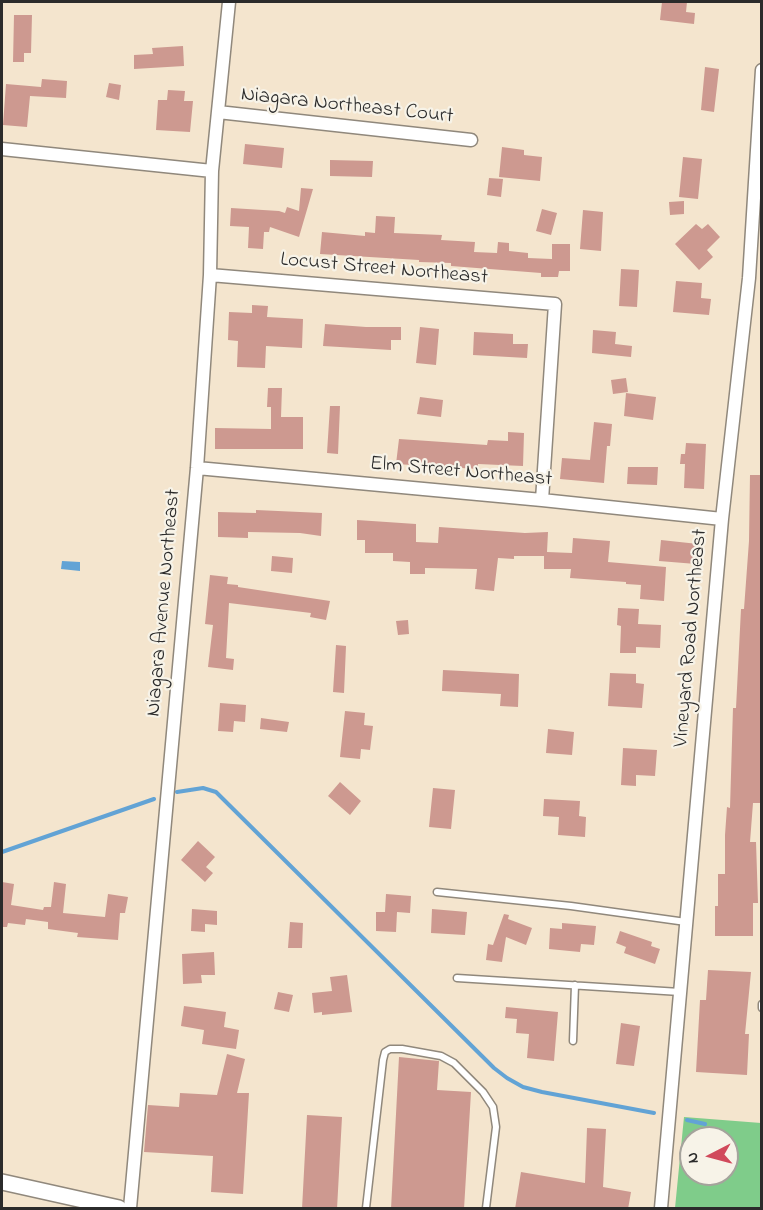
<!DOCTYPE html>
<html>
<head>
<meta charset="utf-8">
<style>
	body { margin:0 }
	#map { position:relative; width:763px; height:1210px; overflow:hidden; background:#f4e5ce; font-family:"Indie Flower",sans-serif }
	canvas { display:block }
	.frame { position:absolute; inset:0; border:3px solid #2b2b2b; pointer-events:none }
	.north { position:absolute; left:679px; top:1126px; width:60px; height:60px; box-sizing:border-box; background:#f7f3e8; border:2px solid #a5a39c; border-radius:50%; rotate:264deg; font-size:16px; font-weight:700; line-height:24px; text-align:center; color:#2b2b2b }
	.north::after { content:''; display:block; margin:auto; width:21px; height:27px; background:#d1495b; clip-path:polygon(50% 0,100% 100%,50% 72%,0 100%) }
</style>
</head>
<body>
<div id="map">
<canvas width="763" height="1210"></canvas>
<div class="frame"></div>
<div class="north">N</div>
</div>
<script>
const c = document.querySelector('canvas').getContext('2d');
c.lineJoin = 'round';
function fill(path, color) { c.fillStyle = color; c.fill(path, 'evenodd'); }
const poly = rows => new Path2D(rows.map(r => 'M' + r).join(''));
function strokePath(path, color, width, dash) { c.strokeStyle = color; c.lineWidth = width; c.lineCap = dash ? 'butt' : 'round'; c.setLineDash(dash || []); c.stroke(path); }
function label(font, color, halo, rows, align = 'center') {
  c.font = font + ' "Indie Flower",sans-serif'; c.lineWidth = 4.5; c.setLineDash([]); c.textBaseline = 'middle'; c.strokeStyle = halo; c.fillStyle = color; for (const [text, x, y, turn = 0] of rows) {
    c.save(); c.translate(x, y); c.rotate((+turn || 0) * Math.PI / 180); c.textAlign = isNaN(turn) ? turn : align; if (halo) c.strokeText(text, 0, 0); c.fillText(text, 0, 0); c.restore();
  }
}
const green = poly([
	[684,1117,761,1123,761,1208,675,1208],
	[691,1138,727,1138,727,1174,691,1174]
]);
const water = poly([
	[62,561,80,562,80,571,61,569]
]);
const stream = poly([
	[177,792,203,788,216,792,494,1068,507,1078,523,1087,542,1092,654,1113],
	[2,852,154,799],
	[687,1120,705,1124]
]);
const building = poly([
	[662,2,687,2,686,12,695,13,694,24,660,20],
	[14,15,32,15,31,53,24,53,24,62,13,62],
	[183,46,184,66,134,69,134,55,153,54,152,48],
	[705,67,719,69,714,112,701,110],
	[42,79,67,81,66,98,30,96,27,127,3,125,6,84,41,87],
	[109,83,121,85,119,100,106,97],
	[168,90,185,91,184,101,193,101,190,132,156,130,158,100,167,100],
	[245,144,284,148,282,168,243,164],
	[502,147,524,150,524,155,542,157,540,181,499,177],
	[683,157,702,159,698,199,679,197],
	[330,160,373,161,372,177,330,176],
	[489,178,503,179,501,197,487,195],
	[301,188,313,189,299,237,270,227,269,232,264,232,263,249,248,248,249,227,230,226,231,208,279,211,285,213,287,207,299,211],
	[684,201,684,214,670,215,669,202],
	[542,209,557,213,551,235,536,231],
	[583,210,603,212,601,251,580,249],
	[376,216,395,217,394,233,442,235,441,240,475,242,474,252,497,253,498,242,509,243,509,251,528,253,528,258,552,259,552,244,570,244,570,271,559,271,558,277,541,277,541,273,451,266,451,263,419,262,419,260,320,254,322,232,365,236,365,232,375,233],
	[696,224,702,229,708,224,720,237,707,250,713,257,699,270,675,244],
	[621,269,639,270,637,307,619,306],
	[676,281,702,283,701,298,711,299,709,315,673,312],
	[252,305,268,306,267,317,303,319,302,348,266,346,265,368,237,367,238,341,228,340,229,312,252,313],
	[325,324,366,327,401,327,401,340,391,340,391,350,323,346],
	[420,327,439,329,436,365,416,363],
	[593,330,616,332,615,344,632,346,631,357,592,353],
	[474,332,513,334,513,344,528,344,527,358,473,355],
	[626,378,628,392,613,394,611,380],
	[268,388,282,388,281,417,303,417,303,449,215,449,215,428,271,429,271,407,267,407],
	[626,393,656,397,653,420,624,416],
	[420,397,443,400,441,417,417,414],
	[330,406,340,406,338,454,327,453],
	[594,422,612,424,610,446,607,446,604,483,560,479,562,458,590,460],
	[508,432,524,433,523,466,478,464,478,469,396,464,399,439,487,445,488,440,508,441],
	[686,443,706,444,704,489,684,488,685,464,680,464,681,454,685,454],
	[628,467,658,467,657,485,627,484],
	[750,475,762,475,762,803,753,803,750,842,756,842,758,903,753,903,753,936,715,936,715,906,718,906,718,874,725,874,725,835,727,807,730,808,733,708,736,708,741,609,744,609,749,541],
	[256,510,322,513,321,536,300,533,248,532,248,538,218,537,218,512,256,513],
	[357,520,416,524,416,542,438,543,439,527,525,533,548,532,547,552,572,553,573,538,610,541,608,562,666,567,664,601,640,599,641,585,626,584,626,582,570,578,571,569,544,569,544,556,514,556,514,559,498,558,494,591,475,589,477,569,425,568,425,574,410,574,410,562,393,561,393,553,365,553,365,540,357,540],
	[661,540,698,544,696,564,659,561],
	[272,556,293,558,292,573,271,571],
	[210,575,228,577,227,584,238,585,238,587,330,601,326,620,310,617,311,613,229,603,226,658,234,659,233,670,208,667,213,625,205,624],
	[618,608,639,609,638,624,661,625,660,648,636,647,636,653,620,653,621,626,617,625],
	[408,620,409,634,398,635,396,621],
	[336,645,346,646,344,693,333,692],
	[443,670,519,674,518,707,500,706,501,694,442,691],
	[610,673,636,674,636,683,644,684,642,708,608,706],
	[220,703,246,705,245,722,234,721,233,732,218,731],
	[345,711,365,713,364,725,373,726,370,750,361,749,360,759,340,757],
	[261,718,289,722,287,732,260,729],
	[548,729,574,732,572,755,546,753],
	[623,748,657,750,655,776,636,775,636,786,621,785],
	[340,782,361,801,350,815,328,796],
	[433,788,455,790,451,829,429,827],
	[544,799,580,801,579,816,586,817,585,837,558,835,559,817,543,816],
	[198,841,215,857,206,867,213,873,205,882,181,860],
	[2,882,14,884,11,905,43,910,44,907,51,907,54,882,66,884,63,913,105,917,108,894,128,897,125,913,120,913,118,940,77,937,78,933,48,929,48,922,26,919,25,925,8,923,7,927,2,927],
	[386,894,411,896,410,913,397,912,396,932,376,931,376,912,385,912],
	[192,909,217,911,217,925,205,924,205,932,191,931],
	[432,909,467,912,465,935,431,933],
	[504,914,509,915,508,919,532,928,526,945,506,937,502,962,486,960,488,944,493,945],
	[290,922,303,923,302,948,288,948],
	[562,923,596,926,594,945,581,944,580,952,549,949,550,928,562,929],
	[620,931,652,942,651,946,660,949,655,964,624,953,626,947,616,943],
	[214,952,215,975,201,975,202,983,183,984,182,954],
	[708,970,751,972,745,1034,749,1034,747,1075,696,1072,700,1000,706,1000],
	[347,975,352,1012,322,1015,322,1012,314,1013,312,993,332,991,330,977],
	[278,992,293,995,289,1012,274,1009],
	[184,1006,226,1012,224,1027,239,1030,236,1049,202,1044,204,1030,181,1026],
	[506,1007,558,1012,554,1061,527,1058,529,1034,516,1033,517,1019,505,1018],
	[621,1023,640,1026,634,1066,616,1064],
	[227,1054,245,1059,237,1093,249,1093,243,1194,211,1192,213,1156,144,1152,148,1105,179,1107,180,1093,217,1095],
	[399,1057,439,1061,437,1090,471,1092,464,1209,391,1209],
	[307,1115,342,1117,337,1209,302,1209],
	[587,1128,606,1129,603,1187,631,1192,628,1209,515,1209,521,1172,585,1183]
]);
const service = poly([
	[437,892,571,906,686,922],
	[457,978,680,992],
	[762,1004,762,1008],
	[573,1041,575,985],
	[366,1208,383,1060,385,1052,390,1049,402,1049,441,1056,454,1063,483,1092,493,1107,496,1127,486,1208]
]);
const minor = poly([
	[218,112,471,140],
	[2,149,212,171],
	[210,275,555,304,542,500],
	[197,468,542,500,722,519],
	[130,1208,197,468,210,275,212,171,229,2],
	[661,1208,722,519,749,278,762,70]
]);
const tertiary = poly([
	[2,1182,119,1208]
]);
const streetNames = [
	["Niagara Northeast Court",347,107,6],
	["Locust Street Northeast",384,270,5],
	["Elm Street Northeast",461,473,5],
	["Niagara Avenue Northeast",165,603,-85],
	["Vineyard Road Northeast",692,638,-85]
];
fill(green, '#7fcc8a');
fill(water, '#62a3d5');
strokePath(stream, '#62a3d5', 4);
fill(building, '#cd9990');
strokePath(service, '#90887c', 9);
strokePath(minor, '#90887c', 15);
strokePath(tertiary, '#90887c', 18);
strokePath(service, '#fff', 6);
strokePath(minor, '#fff', 12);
strokePath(tertiary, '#fff', 15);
label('21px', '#2b2b2b', '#f7f3e8', streetNames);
</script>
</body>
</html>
